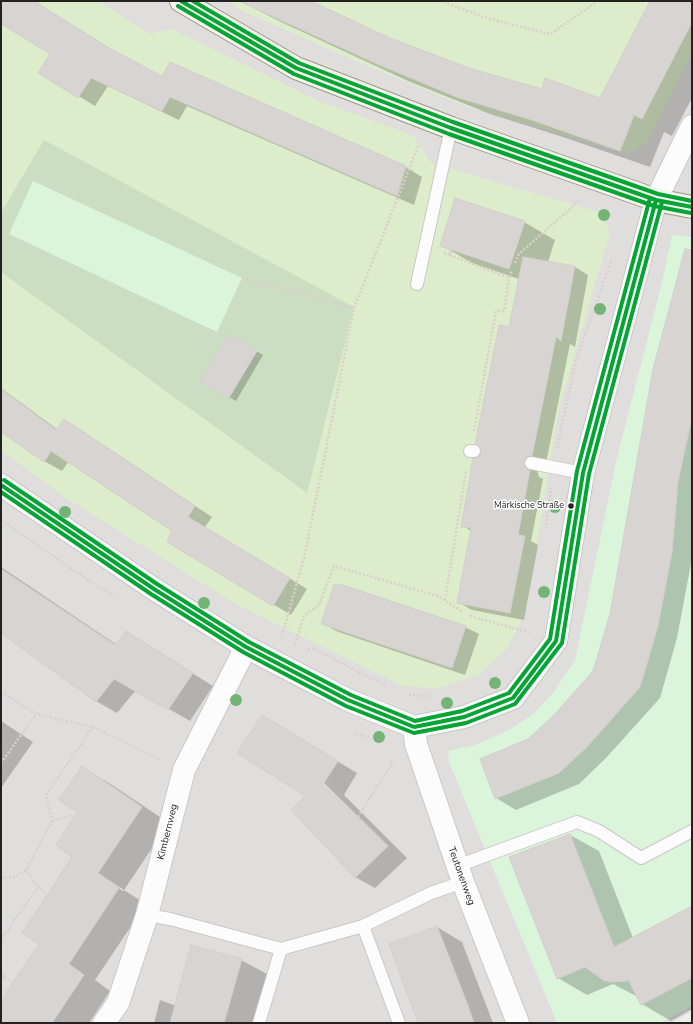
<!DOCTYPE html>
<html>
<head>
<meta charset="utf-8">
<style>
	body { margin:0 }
	#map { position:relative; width:693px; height:1024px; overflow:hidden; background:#f0eeeb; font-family:"Nunito Sans",sans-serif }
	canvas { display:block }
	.frame { position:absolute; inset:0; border:2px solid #222; pointer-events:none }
</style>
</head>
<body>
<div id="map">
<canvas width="693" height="1024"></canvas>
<div class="frame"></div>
</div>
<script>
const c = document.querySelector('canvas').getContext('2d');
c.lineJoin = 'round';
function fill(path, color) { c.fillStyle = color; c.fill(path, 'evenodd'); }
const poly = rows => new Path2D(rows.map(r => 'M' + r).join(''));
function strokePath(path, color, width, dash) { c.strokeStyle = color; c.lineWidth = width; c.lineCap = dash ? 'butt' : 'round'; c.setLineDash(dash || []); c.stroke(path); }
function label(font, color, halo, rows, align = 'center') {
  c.font = font + ' "Nunito Sans",sans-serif'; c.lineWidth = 3; c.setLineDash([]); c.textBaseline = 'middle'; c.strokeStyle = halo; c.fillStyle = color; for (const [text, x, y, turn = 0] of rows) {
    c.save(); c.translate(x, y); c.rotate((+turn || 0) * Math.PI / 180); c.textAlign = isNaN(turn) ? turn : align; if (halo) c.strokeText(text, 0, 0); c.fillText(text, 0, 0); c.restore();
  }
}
const residential = poly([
	[1,1,692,1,692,1011,671,1023,1,1023]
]);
const grass = poly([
	[1,1,98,1,150,34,171,29,317,100,414,136,431,163,599,212,610,232,558,413,527,608,508,648,478,675,437,689,401,685,239,606,66,498,1,450],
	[226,1,692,1,692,54,647,143,627,154,468,107,374,69,247,13]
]);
const forest = poly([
	[44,140,354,307,307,493,1,272,1,213]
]);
const park = poly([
	[33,181,242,278,217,332,9,234],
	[672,235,692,237,692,1006,661,1023,557,1023,449,762,448,751,475,745,509,730,533,714,553,693,575,660,616,462,662,282]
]);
const shadow = poly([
	[1,1,34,1,118,54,162,78,170,63,406,167,422,177,414,205,187,106,179,120,108,86,95,106,40,73,51,53,1,23],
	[240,1,309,1,390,39,472,70,542,90,601,99,651,1,692,1,692,98,672,136,664,132,650,167,563,137,490,114,408,81,279,21],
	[524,222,555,240,548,262,575,267,588,275,575,347,570,344,546,463,537,470,539,477,543,479,531,541,538,545,524,620,472,610,458,602,471,531,463,526,479,458,483,452,519,279,472,263,441,245],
	[692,253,692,558,677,638,660,698,606,758,579,784,516,810,496,798,529,740,555,716,593,671,611,614],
	[228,335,263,355,236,401,201,381],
	[1,388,58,430,82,431,212,517,205,527,307,589,291,615,168,541,174,531,69,461,62,471,44,461,1,429],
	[1,567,117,645,147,645,213,686,190,721,136,690,117,713,96,701,1,631],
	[322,623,465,627,479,634,465,675,336,631],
	[1,721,33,742,1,788],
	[282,728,357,773,344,795,407,858,375,888,355,877,307,796],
	[82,767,109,783,169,823,124,890,146,904,95,980,110,991,89,1023,1,1023,1,1002,40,944,74,856],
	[98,873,124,890,123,891,98,875],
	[570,835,599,851,633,938,692,907,692,1009,671,1021,642,1004,638,997,613,984,587,995,558,978],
	[437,927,462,942,493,1023,419,1023],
	[241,960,267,974,254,1023,154,1023,160,1000,176,1006]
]);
const building = poly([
	[1,1,34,1,109,48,162,76,170,62,406,166,397,196,170,97,162,111,91,78,78,98,38,73,50,54,1,24,1,1],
	[239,1,311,1,390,38,472,69,542,89,545,78,600,98,650,1,692,1,692,22,642,119,634,115,620,151,532,120,459,98,377,64,239,1],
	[455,198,525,221,509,269,440,246,455,198],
	[685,249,692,250,692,417,678,482,672,552,658,626,640,687,587,747,559,773,495,799,480,759,528,739,554,715,593,671,610,614,653,369,685,249],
	[523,257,575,266,561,341,556,337,532,456,526,458,524,462,526,468,530,470,518,535,525,536,510,613,457,603,471,528,461,527,473,458,478,457,481,451,480,447,475,444,499,325,509,327,523,257],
	[228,334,257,351,229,398,200,381,228,334],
	[1,389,56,430,64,419,195,506,188,517,290,578,273,606,167,542,172,531,51,451,44,462,1,432,1,389],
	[1,569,115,645,126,631,193,673,168,710,114,679,96,702,1,633,1,569],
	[334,585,343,585,466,626,452,668,321,624,334,585],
	[262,715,338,761,324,783,388,846,355,878,291,810,305,796,237,753,262,715],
	[82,766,142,807,98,873,119,888,69,964,84,975,52,1023,1,1023,1,1000,39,944,22,933,72,857,56,845,77,812,59,800,82,766],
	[570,834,614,947,692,906,692,978,641,1005,629,981,611,982,603,980,585,967,557,979,509,857,570,834],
	[437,926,467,1003,474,1023,418,1023,389,944,437,926],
	[191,945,242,959,224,1023,170,1023,191,945]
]);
const path = poly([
	[440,1,487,18,550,34,598,1],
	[444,253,450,255,451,249],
	[450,255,509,278,512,270],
	[515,263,519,254,579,201],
	[242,278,354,308],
	[474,431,496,311,504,311,509,278],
	[557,448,576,360,612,259],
	[1,520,89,581,115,596],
	[546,525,551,488],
	[445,600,466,471],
	[470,616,531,633],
	[282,636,305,554,354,308,419,144],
	[295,644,304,616,319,605,334,566,438,596,463,612],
	[308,649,314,649,386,686],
	[1,692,36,714,93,727,161,760],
	[409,695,430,696],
	[356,733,372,739],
	[1,763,36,714],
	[358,817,392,763,392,758],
	[52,821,72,815],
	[1,878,15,877,26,870],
	[38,887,45,893],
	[1,940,38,887,26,870,52,821,46,795,93,727],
	[1,971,4,977,1,982],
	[4,977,12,982]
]);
const lane = poly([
	[417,284,451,128],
	[470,451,474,451],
	[531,463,583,473],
	[457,866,577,822,599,831,641,858,692,831],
	[147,915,170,919,281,949,363,926,431,893,463,882],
	[363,926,399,1023],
	[259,1023,281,949]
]);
const street = poly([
	[1,485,154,589,246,647,348,700,414,727],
	[414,727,464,717,513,698,556,641,583,473,656,200,692,126],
	[414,727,416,744,463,882,518,1023],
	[104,1023,118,1003,147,915,184,770,246,647]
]);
const secondary = poly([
	[181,1,296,68,451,128,656,200,692,207]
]);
const bus1 = poly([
	[181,1,296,68,451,128,656,200,692,207],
	[1,485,154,589,246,647,348,700,414,727,464,717,513,698,556,641,583,473,656,200]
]);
const bus2 = poly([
	[178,6,294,74,449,134,654,206,691,213],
	[1,492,151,594,243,652,346,706,414,733,466,723,515,704,562,643,589,474,662,202]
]);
const bus3 = poly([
	[193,1,299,63,453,122,658,194,692,201],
	[4,480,157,584,249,642,351,695,415,721,462,711,509,693,550,639,577,471,650,198]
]);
const trees = [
	[604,215],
	[600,309],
	[555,507],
	[65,512],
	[544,592],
	[204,603],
	[495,683],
	[236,700],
	[447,703],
	[379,737]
];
const markers = [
	[571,506,3.5,"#222"]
];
const busNames = [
	["Märkische Straße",564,506]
];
const streetNames = [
	["Kimbernweg",168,832,-76],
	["Teutonenweg",461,876,70]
];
fill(residential, '#dfdedc');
fill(grass, '#ddeccb');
fill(forest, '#cbdec1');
fill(park, '#daf5da');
fill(shadow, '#0003');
fill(building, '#d7d4d2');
strokePath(building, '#d3d0cc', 1);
strokePath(lane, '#c9c8c7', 14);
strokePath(street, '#c9c8c7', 24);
strokePath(secondary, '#999a82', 24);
strokePath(path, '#dccecd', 2.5, [2, 2]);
strokePath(lane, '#fdfcfc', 12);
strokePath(street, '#fdfcfc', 22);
strokePath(secondary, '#f4f4ed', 22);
strokePath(bus1, '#04a535', 4);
strokePath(bus2, '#04a535', 4);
strokePath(bus3, '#04a535', 4);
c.fillStyle = '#73b476';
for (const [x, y] of trees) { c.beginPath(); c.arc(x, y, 6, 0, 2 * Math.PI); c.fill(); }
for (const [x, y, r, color] of markers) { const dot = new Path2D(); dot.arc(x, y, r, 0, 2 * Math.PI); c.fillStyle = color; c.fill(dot); strokePath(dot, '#fff', 1.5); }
label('9px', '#222', '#fff', busNames, 'right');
label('10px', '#222', '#fff', streetNames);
</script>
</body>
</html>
